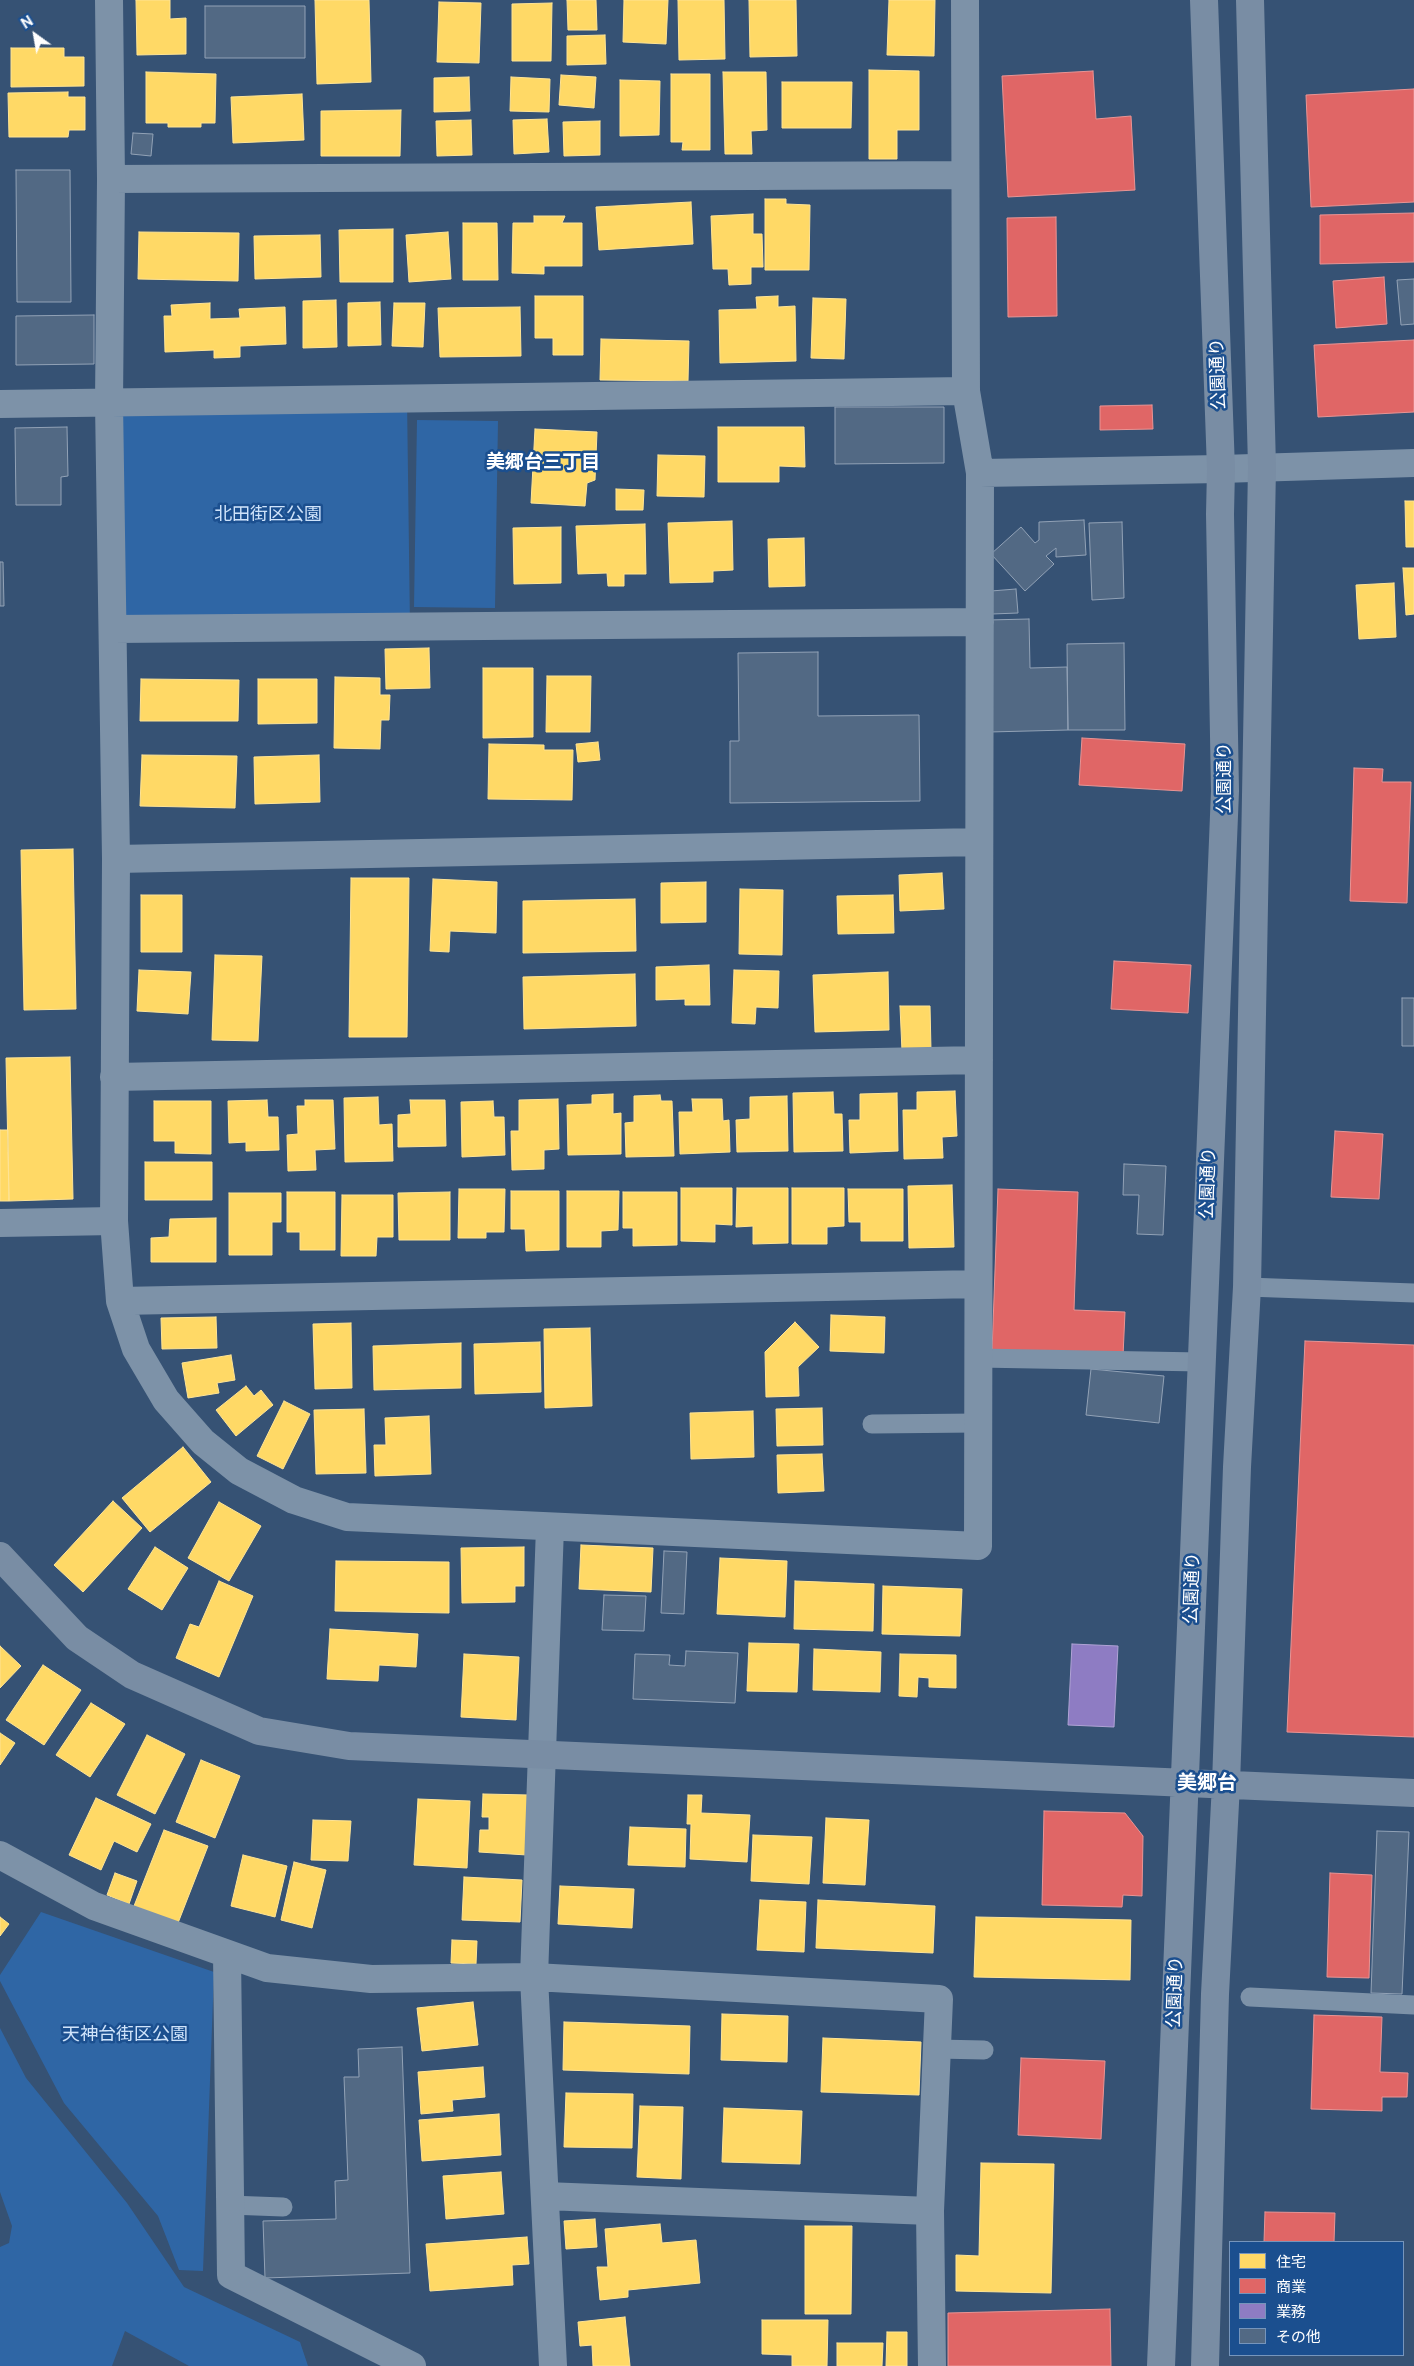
<!DOCTYPE html>
<html>
<head>
<meta charset="utf-8">
<style>
	body { margin:0 }
	#map { position:relative; width:1414px; height:2366px; overflow:hidden; background:#365274; font-family:"Public Sans","Noto Sans JP",sans-serif }
	canvas { display:block }
	.legend { position:absolute; left:1229px; top:2241px; width:175px; height:115px; box-sizing:border-box; background:#1b4f8f; border:1px solid #7695bc; margin:0; padding:6px 9px; list-style:none; font-size:15px; color:#fff }
	.legend li { display:flex; align-items:center; gap:10px; height:25px }
	.legend b { width:25px; border:1px solid #7695bc }
	.north { position:absolute; left:10px; top:10px; width:50px; height:50px; -webkit-text-stroke:4px #1b4f8f; paint-order:stroke; rotate:328deg; font-size:14px; font-weight:700; line-height:20px; text-align:center; color:#fff }
	.north::after { content:''; display:block; margin:auto; width:18px; height:22px; background:#fff; clip-path:polygon(50% 0,100% 100%,50% 72%,0 100%) }
</style>
</head>
<body>
<div id="map">
<canvas width="1414" height="2366"></canvas>
<ul class="legend">
<li><b style="height:14px;background:#ffd966"></b>住宅</li>
<li><b style="height:14px;background:#e06666"></b>商業</li>
<li><b style="height:14px;background:#8e7cc3"></b>業務</li>
<li><b style="height:14px;background:#526984"></b>その他</li>
</ul>
<div class="north">N</div>
</div>
<script>
const c = document.querySelector('canvas').getContext('2d');
c.lineJoin = 'round';
function fill(path, color) { c.fillStyle = color; c.fill(path, 'evenodd'); }
const poly = rows => new Path2D(rows.map(r => 'M' + r).join(''));
function strokePath(path, color, width, dash) { c.strokeStyle = color; c.lineWidth = width; c.lineCap = dash ? 'butt' : 'round'; c.setLineDash(dash || []); c.stroke(path); }
function label(font, color, halo, rows, align = 'center') {
  c.font = font + ' "Public Sans","Noto Sans JP",sans-serif'; c.lineWidth = 5; c.setLineDash([]); c.textBaseline = 'middle'; c.strokeStyle = halo; c.fillStyle = color; for (const [text, x, y, turn = 0] of rows) {
    c.save(); c.translate(x, y); c.rotate((+turn || 0) * Math.PI / 180); c.textAlign = isNaN(turn) ? turn : align; if (halo) c.strokeText(text, 0, 0); c.fillText(text, 0, 0); c.restore();
  }
}
const green = poly([
	[407,398,410,627,118,629,109,403],
	[417,420,498,421,495,608,414,607],
	[41,1912,214,1972,203,2271,179,2270,158,2216,64,2103,0,1981,0,1975],
	[0,2028,26,2078,127,2203,184,2287,300,2342,308,2366,189,2366,125,2331,112,2366,0,2366,0,2247,9,2243,12,2226,0,2192]
]);
const homes = poly([
	[136,0,170,0,170,19,186,18,186,54,137,55,136,0],
	[315,0,369,0,371,82,317,84,315,0],
	[567,0,596,0,597,30,568,30,567,0],
	[624,0,668,0,666,44,623,42,624,0],
	[678,0,724,0,725,59,679,60,678,0],
	[749,0,796,0,797,56,750,57,749,0],
	[889,0,935,0,934,56,887,55,889,0],
	[439,2,481,3,479,63,437,62,439,2],
	[552,3,551,61,512,61,512,4,552,3],
	[605,35,606,64,567,65,567,36,605,35],
	[11,48,64,48,64,57,84,57,84,86,11,87,11,48],
	[869,70,919,71,919,130,897,130,897,159,869,159,869,70],
	[146,72,216,74,215,123,201,123,201,127,168,127,168,123,146,123,146,72],
	[723,72,766,72,767,130,751,131,752,154,725,154,723,72],
	[671,74,710,74,710,150,682,150,683,142,671,142,671,74],
	[561,75,596,77,594,108,559,105,561,75],
	[469,77,470,111,434,112,434,78,469,77],
	[511,77,550,79,549,112,510,111,511,77],
	[620,80,660,81,659,135,620,136,620,80],
	[782,82,852,82,851,128,782,128,782,82],
	[68,92,68,97,85,97,85,130,69,130,68,137,9,137,8,93,68,92],
	[302,94,304,140,233,143,231,97,302,94],
	[401,110,400,156,321,156,321,111,401,110],
	[547,119,549,152,514,154,513,120,547,119],
	[471,120,472,155,437,156,436,121,471,120],
	[600,121,600,155,564,156,563,122,600,121],
	[765,199,786,199,786,204,810,205,809,270,765,270,765,199],
	[691,202,693,244,599,250,596,207,691,202],
	[753,214,753,234,762,234,763,267,751,267,751,284,729,285,728,269,713,269,711,216,753,214],
	[534,216,565,216,562,223,582,223,582,266,544,266,544,274,512,273,513,223,534,223,534,216],
	[463,223,497,223,498,280,463,280,463,223],
	[393,229,393,282,340,282,339,230,393,229],
	[139,232,239,233,238,281,138,279,139,232],
	[448,232,451,279,409,282,406,235,448,232],
	[320,235,321,277,255,279,254,236,320,235],
	[535,296,583,296,583,355,553,355,553,338,535,338,535,296],
	[778,296,778,307,795,306,796,361,720,363,719,310,757,309,756,297,778,296],
	[813,298,846,299,844,359,811,358,813,298],
	[336,300,337,347,303,348,303,301,336,300],
	[380,302,381,345,348,346,348,303,380,302],
	[210,303,210,319,240,318,239,309,285,307,286,344,240,346,240,357,214,358,214,350,165,352,164,316,172,316,171,305,210,303],
	[394,303,425,303,423,347,392,346,394,303],
	[520,307,521,356,440,357,438,308,520,307],
	[601,339,689,341,688,381,600,380,601,339],
	[718,427,804,427,805,467,779,466,779,482,718,482,718,427],
	[535,429,597,432,595,480,587,483,585,506,531,503,535,429],
	[658,455,705,456,704,497,657,496,658,455],
	[616,489,644,490,643,510,616,510,616,489],
	[1405,501,1414,501,1414,547,1406,547,1405,501],
	[732,521,733,570,713,571,713,582,670,583,668,523,732,521],
	[645,524,646,574,624,574,624,586,608,586,607,573,578,574,576,526,645,524],
	[561,527,561,583,514,584,513,528,561,527],
	[804,538,805,586,769,587,768,539,804,538],
	[1403,568,1414,568,1414,614,1406,615,1403,568],
	[1394,583,1396,637,1359,639,1356,585,1394,583],
	[429,648,430,688,386,689,385,649,429,648],
	[483,668,533,668,533,737,483,738,483,668],
	[547,676,591,676,590,732,546,732,547,676],
	[335,677,380,678,380,695,390,695,389,720,381,720,380,749,334,748,335,677],
	[141,679,239,680,238,721,140,721,141,679],
	[258,679,317,679,317,723,258,724,258,679],
	[598,742,600,760,578,762,576,744,598,742],
	[489,744,544,745,544,750,573,750,572,800,488,799,489,744],
	[142,755,237,756,235,808,140,806,142,755],
	[319,755,320,802,255,804,254,757,319,755],
	[73,849,76,1009,24,1010,21,850,73,849],
	[942,873,944,909,900,911,899,875,942,873],
	[351,878,409,878,407,1037,349,1037,351,878],
	[433,879,497,882,496,933,450,931,449,952,430,951,433,879],
	[706,882,706,922,661,923,661,883,706,882],
	[740,889,783,890,782,955,739,954,740,889],
	[141,895,182,895,182,952,141,952,141,895],
	[893,895,894,933,838,934,837,896,893,895],
	[635,899,636,951,523,953,523,901,635,899],
	[215,955,262,956,258,1041,212,1040,215,955],
	[709,965,710,1005,685,1005,685,999,656,1000,656,967,709,965],
	[139,970,191,972,188,1014,137,1011,139,970],
	[734,970,779,971,778,1008,756,1007,755,1024,732,1023,734,970],
	[888,972,889,1030,815,1032,813,975,888,972],
	[635,974,636,1026,524,1029,523,977,635,974],
	[900,1006,930,1006,931,1050,902,1051,900,1006],
	[70,1057,73,1199,9,1201,6,1058,70,1057],
	[955,1091,957,1136,942,1137,943,1158,904,1159,903,1110,917,1110,917,1092,955,1091],
	[833,1092,834,1114,842,1114,843,1151,794,1152,793,1093,833,1092],
	[897,1093,898,1151,850,1153,849,1120,860,1120,860,1094,897,1093],
	[613,1094,613,1114,621,1113,621,1154,568,1155,567,1105,592,1104,592,1095,613,1094],
	[660,1095,661,1101,672,1101,674,1156,626,1157,625,1123,634,1122,634,1096,660,1095],
	[787,1096,788,1151,737,1152,736,1120,750,1119,750,1097,787,1096],
	[378,1097,379,1125,392,1124,393,1161,345,1162,344,1098,378,1097],
	[558,1099,559,1149,544,1150,544,1169,512,1170,511,1131,519,1131,519,1100,558,1099],
	[692,1099,722,1099,723,1121,729,1120,730,1152,680,1154,679,1112,693,1112,692,1099],
	[267,1100,268,1117,278,1117,279,1150,246,1151,246,1142,229,1143,228,1101,267,1100],
	[305,1100,333,1100,335,1149,315,1150,316,1170,288,1171,287,1135,298,1134,297,1106,305,1106,305,1100],
	[410,1100,445,1100,446,1146,398,1147,398,1115,411,1114,410,1100],
	[154,1101,211,1101,211,1154,175,1153,175,1141,154,1141,154,1101],
	[493,1101,494,1117,504,1117,505,1155,462,1157,461,1102,493,1101],
	[0,1130,8,1130,9,1201,0,1201,0,1130],
	[145,1162,212,1162,212,1200,145,1200,145,1162],
	[952,1185,954,1247,909,1248,908,1186,952,1185],
	[681,1188,732,1188,732,1225,715,1224,715,1242,681,1241,681,1188],
	[737,1188,788,1188,788,1243,753,1244,753,1226,736,1227,737,1188],
	[792,1188,844,1188,844,1226,827,1227,827,1244,792,1244,792,1188],
	[459,1189,505,1189,504,1232,486,1232,486,1238,458,1238,459,1189],
	[848,1189,903,1189,903,1241,861,1241,861,1222,849,1222,848,1189],
	[511,1191,559,1191,559,1250,526,1251,525,1229,511,1229,511,1191],
	[567,1191,619,1191,618,1230,601,1231,601,1247,567,1247,567,1191],
	[287,1192,335,1192,335,1250,300,1250,300,1232,287,1232,287,1192],
	[450,1192,450,1240,399,1240,398,1193,450,1192],
	[623,1192,677,1192,677,1245,633,1246,633,1228,623,1228,623,1192],
	[229,1193,281,1193,281,1222,272,1222,272,1255,229,1255,229,1193],
	[342,1195,393,1195,393,1237,377,1237,376,1256,341,1256,342,1195],
	[216,1218,216,1262,151,1262,151,1238,169,1237,170,1219,216,1218],
	[831,1315,885,1317,884,1353,830,1351,831,1315],
	[216,1317,217,1348,162,1349,161,1318,216,1317],
	[795,1322,819,1347,798,1367,799,1396,766,1397,765,1352,795,1322],
	[351,1323,352,1388,315,1389,313,1324,351,1323],
	[590,1328,592,1406,545,1408,544,1329,590,1328],
	[540,1342,541,1392,475,1394,474,1344,540,1342],
	[461,1343,461,1388,374,1390,373,1346,461,1343],
	[231,1355,235,1380,217,1383,219,1393,188,1398,182,1363,231,1355],
	[246,1386,254,1396,261,1390,273,1405,236,1436,216,1410,246,1386],
	[284,1401,310,1414,283,1469,257,1456,284,1401],
	[822,1408,823,1445,777,1446,776,1409,822,1408],
	[364,1409,366,1473,316,1474,314,1410,364,1409],
	[753,1411,754,1457,691,1459,690,1413,753,1411],
	[429,1416,431,1474,375,1476,374,1445,386,1445,385,1418,429,1416],
	[183,1447,211,1482,150,1532,122,1498,183,1447],
	[822,1454,824,1491,778,1493,777,1455,822,1454],
	[113,1501,142,1528,83,1592,54,1565,113,1501],
	[219,1502,261,1526,229,1581,188,1558,219,1502],
	[581,1545,653,1548,651,1592,579,1589,581,1545],
	[155,1547,188,1568,162,1610,128,1589,155,1547],
	[524,1547,524,1586,515,1586,515,1602,462,1603,461,1548,524,1547],
	[720,1558,787,1561,785,1617,717,1614,720,1558],
	[336,1561,449,1562,449,1613,335,1611,336,1561],
	[219,1581,253,1596,219,1677,176,1658,190,1624,199,1627,219,1581],
	[795,1581,874,1584,873,1631,794,1629,795,1581],
	[883,1586,962,1589,960,1636,882,1634,883,1586],
	[330,1629,418,1634,416,1667,379,1665,378,1681,327,1679,330,1629],
	[749,1643,799,1644,797,1692,747,1691,749,1643],
	[0,1646,21,1666,0,1688,0,1646],
	[814,1649,881,1652,880,1692,813,1690,814,1649],
	[464,1654,519,1657,516,1720,461,1717,464,1654],
	[900,1654,956,1655,956,1688,929,1687,929,1678,918,1677,917,1697,899,1696,900,1654],
	[43,1665,81,1690,44,1745,6,1720,43,1665],
	[91,1703,125,1724,90,1777,56,1755,91,1703],
	[0,1733,15,1743,0,1765,0,1733],
	[147,1735,185,1754,155,1814,117,1795,147,1735],
	[201,1760,240,1776,215,1838,176,1822,201,1760],
	[483,1794,529,1795,527,1855,479,1852,480,1830,489,1830,489,1817,482,1817,483,1794],
	[688,1795,702,1795,701,1813,750,1815,747,1862,690,1859,691,1824,687,1824,688,1795],
	[96,1798,151,1824,137,1852,114,1841,101,1870,69,1855,96,1798],
	[418,1799,470,1801,467,1868,414,1865,418,1799],
	[826,1818,869,1820,865,1885,823,1883,826,1818],
	[313,1820,351,1821,348,1861,311,1860,313,1820],
	[630,1827,686,1829,685,1867,628,1865,630,1827],
	[164,1830,208,1846,178,1923,134,1906,164,1830],
	[753,1835,812,1837,809,1884,751,1881,753,1835],
	[243,1855,287,1866,275,1917,231,1906,243,1855],
	[294,1862,326,1870,312,1928,281,1920,294,1862],
	[115,1873,137,1881,129,1904,107,1895,115,1873],
	[464,1877,522,1880,520,1922,462,1920,464,1877],
	[560,1886,634,1889,632,1928,558,1924,560,1886],
	[760,1900,806,1902,804,1952,757,1950,760,1900],
	[818,1900,935,1906,933,1953,816,1948,818,1900],
	[0,1917,9,1924,0,1936,0,1917],
	[976,1917,1131,1920,1130,1980,974,1977,976,1917],
	[452,1940,477,1941,476,1964,451,1963,452,1940],
	[473,2002,478,2045,422,2051,417,2008,473,2002],
	[722,2014,788,2016,787,2062,721,2060,722,2014],
	[564,2022,690,2026,689,2074,563,2070,564,2022],
	[823,2038,921,2042,919,2095,821,2092,823,2038],
	[483,2067,485,2097,452,2100,453,2111,421,2114,418,2072,483,2067],
	[566,2093,633,2094,632,2148,564,2147,566,2093],
	[640,2106,683,2107,681,2179,637,2177,640,2106],
	[724,2108,802,2111,800,2164,722,2162,724,2108],
	[499,2114,501,2155,422,2161,419,2120,499,2114],
	[981,2163,1054,2164,1051,2293,956,2291,956,2255,979,2256,981,2163],
	[501,2172,504,2214,446,2219,443,2176,501,2172],
	[595,2219,597,2247,566,2249,564,2221,595,2219],
	[660,2224,662,2243,696,2240,700,2283,628,2290,628,2297,600,2300,597,2267,608,2267,605,2229,660,2224],
	[805,2226,852,2226,851,2314,805,2314,805,2226],
	[527,2237,529,2264,512,2265,513,2285,430,2291,426,2244,527,2237],
	[625,2317,630,2366,593,2366,592,2345,580,2346,578,2322,625,2317],
	[762,2320,828,2320,827,2366,792,2366,792,2355,762,2354,762,2320],
	[887,2332,907,2332,907,2366,886,2366,887,2332],
	[837,2343,883,2343,882,2366,837,2366,837,2343]
]);
const shops = poly([
	[1093,71,1096,119,1131,116,1135,190,1008,197,1002,76,1093,71],
	[1414,89,1414,202,1311,207,1306,95,1414,89],
	[1414,213,1414,262,1320,264,1320,215,1414,213],
	[1056,217,1057,316,1008,317,1007,218,1056,217],
	[1384,277,1387,324,1336,328,1333,281,1384,277],
	[1414,340,1414,412,1318,417,1314,345,1414,340],
	[1152,405,1153,429,1100,430,1100,406,1152,405],
	[1082,738,1185,744,1182,791,1079,785,1082,738],
	[1354,768,1383,769,1382,782,1411,782,1407,903,1350,901,1354,768],
	[1114,961,1191,965,1188,1013,1111,1009,1114,961],
	[1335,1131,1383,1134,1379,1199,1331,1197,1335,1131],
	[998,1189,1078,1192,1074,1310,1125,1312,1123,1356,992,1352,998,1189],
	[1305,1341,1414,1345,1414,1737,1287,1732,1305,1341],
	[1044,1811,1125,1813,1143,1836,1142,1896,1123,1895,1122,1907,1042,1905,1044,1811],
	[1330,1873,1372,1875,1369,1978,1327,1977,1330,1873],
	[1314,2015,1382,2017,1380,2072,1408,2073,1407,2097,1382,2097,1382,2111,1311,2109,1314,2015],
	[1021,2058,1105,2061,1101,2139,1018,2135,1021,2058],
	[1265,2212,1335,2213,1334,2242,1264,2242,1265,2212],
	[1110,2309,1111,2366,948,2366,948,2313,1110,2309]
]);
const offices = poly([
	[1072,1644,1118,1646,1114,1727,1068,1725,1072,1644]
]);
const building = poly([
	[205,6,305,6,305,58,205,58,205,6],
	[133,133,153,134,151,156,131,154,133,133],
	[16,170,70,170,71,302,17,302,16,170],
	[1414,279,1414,324,1401,325,1397,280,1414,279],
	[94,315,94,364,16,365,16,316,94,315],
	[835,407,944,407,944,463,835,464,835,407],
	[67,427,68,476,61,477,61,505,16,505,15,428,67,427],
	[1084,520,1086,555,1056,557,1056,548,1046,556,1054,564,1025,591,991,554,1021,527,1035,543,1039,540,1039,522,1084,520],
	[1122,522,1124,598,1092,600,1089,523,1122,522],
	[0,562,3,562,4,606,0,606,0,562],
	[1016,589,1018,613,992,614,991,591,1016,589],
	[1029,619,1030,668,1067,667,1068,730,989,732,988,620,1029,619],
	[1124,643,1125,730,1068,730,1067,644,1124,643],
	[818,652,818,716,919,715,920,801,730,803,730,741,739,741,738,653,818,652],
	[1402,998,1414,998,1414,1046,1402,1046,1402,998],
	[1124,1164,1166,1166,1163,1235,1137,1234,1139,1195,1123,1195,1124,1164],
	[1091,1369,1164,1376,1159,1423,1086,1415,1091,1369],
	[664,1551,687,1552,684,1614,661,1613,664,1551],
	[604,1595,646,1596,644,1631,602,1630,604,1595],
	[686,1651,738,1653,735,1703,633,1699,635,1654,670,1655,669,1665,685,1666,686,1651],
	[1377,1831,1409,1832,1402,1994,1371,1993,1377,1831],
	[402,2047,410,2273,265,2278,263,2221,336,2219,335,2181,348,2180,344,2077,359,2077,358,2049,402,2047]
]);
const lane = poly([
	[1247,1287,1414,1293],
	[978,1358,1201,1362],
	[872,1424,978,1423],
	[1250,1997,1414,2005],
	[937,2049,984,2050],
	[229,2205,283,2207]
]);
const street = poly([
	[109,0,111,179,109,403,116,859,114,1221,120,1301,136,1349,166,1400,203,1442,239,1471,294,1500,347,1517,978,1546,980,473,966,391,965,0],
	[111,179,965,175],
	[0,404,966,391],
	[980,473,1221,469,1414,463],
	[114,629,980,622],
	[116,859,979,842],
	[114,1077,979,1060],
	[0,1223,114,1221],
	[120,1301,978,1284],
	[550,1527,534,1977,553,2366],
	[0,1855,94,1906,267,1968,371,1979,534,1977,939,1999,930,2211,932,2366],
	[227,1955,231,2275,412,2366],
	[545,2196,930,2211]
]);
const secondary = poly([
	[0,1556,77,1638,132,1675,259,1731,349,1746,1414,1793],
	[1161,2366,1225,791,1220,514,1221,469,1204,0],
	[1205,2366,1215,1994,1226,1784,1237,1467,1247,1287,1262,467,1250,0]
]);
const streetNames = [
	["公園通り",1218,374,-92],
	["公園通り",1224,778,-90],
	["公園通り",1208,1183,-88],
	["公園通り",1192,1588,-88],
	["公園通り",1175,1992,-88]
];
const parkNames = [
	["北田街区公園",268,514],
	["天神台街区公園",125,2034]
];
const neighbourhoodNames = [
	["美郷台三丁目",543,462]
];
const quarterNames = [
	["美郷台",1207,1783]
];
fill(green, '#2f66a5');
fill(homes, '#ffd966');
strokePath(homes, '#ffe494', 1);
fill(shops, '#e06666');
strokePath(shops, '#e99494', 1);
fill(offices, '#8e7cc3');
strokePath(offices, '#b0a3d5', 1);
fill(building, '#526984');
strokePath(building, '#92a2b6', 1);
strokePath(lane, '#7d92a8', 19);
strokePath(street, '#7d92a8', 28);
strokePath(secondary, '#798da4', 28);
label('18px', '#fff', '#1b4f8f', streetNames);
label('18px', '#cfe3fa', '#1b4f8f', parkNames);
label('bold 19px', '#fff', '#1b4f8f', neighbourhoodNames);
label('bold 20px', '#fff', '#1b4f8f', quarterNames);
</script>
</body>
</html>
